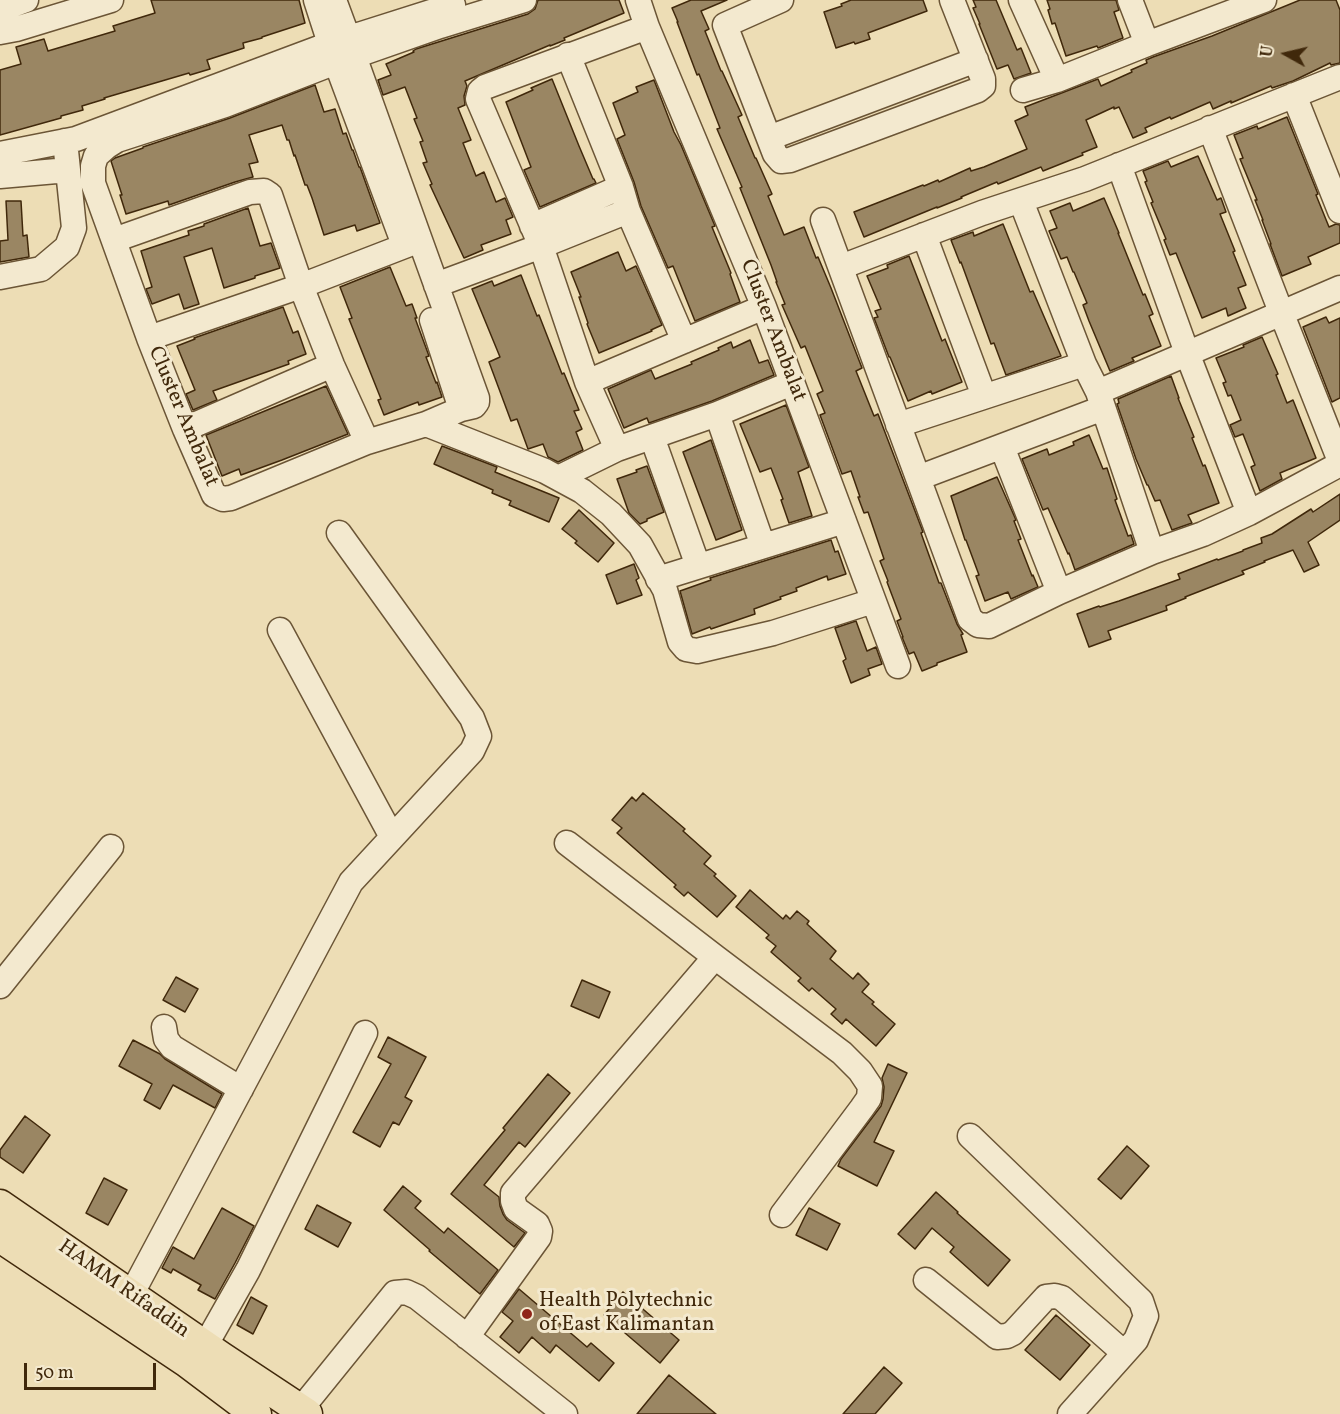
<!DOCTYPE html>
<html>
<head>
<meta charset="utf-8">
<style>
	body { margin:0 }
	#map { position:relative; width:1340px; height:1414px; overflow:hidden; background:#edddb5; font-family:Vollkorn,serif }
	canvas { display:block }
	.north { position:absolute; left:1256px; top:24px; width:60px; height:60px; -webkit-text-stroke:4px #f3e9cf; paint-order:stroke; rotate:278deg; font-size:16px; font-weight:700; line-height:24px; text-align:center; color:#40280b }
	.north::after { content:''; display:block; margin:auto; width:21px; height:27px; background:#40280b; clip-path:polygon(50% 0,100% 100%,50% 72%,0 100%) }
	.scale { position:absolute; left:24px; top:1363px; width:132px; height:27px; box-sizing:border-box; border:3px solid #40280b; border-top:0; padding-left:8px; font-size:18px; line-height:21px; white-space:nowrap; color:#40280b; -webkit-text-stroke:4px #f3e9cf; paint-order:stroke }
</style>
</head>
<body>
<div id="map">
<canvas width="1340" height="1414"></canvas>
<div class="north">U</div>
<div class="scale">50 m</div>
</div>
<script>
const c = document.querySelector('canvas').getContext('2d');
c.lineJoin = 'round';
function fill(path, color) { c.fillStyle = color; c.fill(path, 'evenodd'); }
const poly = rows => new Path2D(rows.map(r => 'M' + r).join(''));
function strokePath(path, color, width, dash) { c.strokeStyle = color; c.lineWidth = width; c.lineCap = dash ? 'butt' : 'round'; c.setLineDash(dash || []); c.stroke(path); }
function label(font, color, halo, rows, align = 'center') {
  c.font = font + ' Vollkorn,serif'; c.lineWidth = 6; c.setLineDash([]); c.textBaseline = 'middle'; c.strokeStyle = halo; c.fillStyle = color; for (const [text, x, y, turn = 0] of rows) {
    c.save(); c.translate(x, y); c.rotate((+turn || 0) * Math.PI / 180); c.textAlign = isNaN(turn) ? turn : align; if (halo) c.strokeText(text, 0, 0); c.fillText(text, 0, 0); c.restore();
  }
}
const building = poly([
	[151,0,299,0,305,23,262,37,262,38,243,43,244,48,207,60,210,69,190,75,189,73,104,98,105,99,82,106,83,110,61,116,61,118,0,135,0,70,21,64,16,47,44,39,48,51,115,31,113,26,155,13,151,0],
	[538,0,619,0,624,13,564,38,565,40,550,46,550,45,465,81,467,86,464,96,465,105,458,108,471,140,463,143,476,176,484,172,496,202,505,198,513,217,506,220,511,234,481,245,483,250,464,258,430,185,432,184,423,163,427,162,420,142,423,141,414,119,417,118,405,87,383,95,378,80,391,75,386,64,414,52,413,51,416,49,528,14,535,9,538,0],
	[691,0,727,0,701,11,709,29,705,31,721,71,722,71,742,115,738,117,755,158,756,158,772,194,768,196,784,235,804,227,816,258,818,257,831,288,862,368,856,371,874,416,878,414,923,532,921,533,939,583,941,583,957,624,963,634,961,635,967,652,937,663,937,665,922,671,914,652,909,654,902,637,903,637,897,621,901,619,887,582,888,581,880,561,884,559,868,512,864,513,858,497,860,497,851,471,842,474,820,415,825,413,817,394,823,391,805,346,801,348,782,305,785,304,776,282,777,282,771,265,740,188,742,187,717,129,720,128,699,74,697,75,677,22,678,22,672,8,691,0],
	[851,0,923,0,927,11,868,33,870,39,855,44,854,42,836,48,824,12,842,6,841,4,851,0],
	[973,0,996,0,1017,50,1021,48,1031,73,1014,79,1008,65,997,69,979,24,980,24,973,8,976,7,973,0],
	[1047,0,1116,0,1119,10,1114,12,1123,38,1098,48,1097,46,1066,56,1055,23,1052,24,1048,10,1050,9,1047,0],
	[1300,0,1336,0,1340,10,1340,63,1331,65,1330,63,1293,81,1272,88,1271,86,1231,103,1231,101,1213,109,1210,102,1171,119,1170,117,1145,128,1147,132,1133,138,1119,107,1114,109,1114,107,1086,120,1097,147,1082,153,1083,155,1043,171,1041,167,998,184,997,182,961,197,962,198,937,208,937,207,864,237,854,212,923,185,924,186,938,180,939,182,970,168,971,171,984,167,1027,149,1015,121,1028,115,1025,107,1098,79,1101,86,1132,72,1131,70,1147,63,1146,60,1153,57,1212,36,1300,0],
	[552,79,579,146,593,179,594,179,596,183,540,207,524,170,531,167,506,102,533,90,531,88,552,79],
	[654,80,674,132,681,145,715,226,712,227,731,273,730,274,740,302,695,321,673,266,668,268,641,206,634,182,617,139,625,135,613,103,638,92,636,87,654,80],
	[315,85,324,112,335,109,343,134,346,133,352,150,353,150,359,167,360,167,380,223,357,231,355,225,324,235,312,198,307,185,305,185,295,155,294,156,289,140,287,140,282,125,249,135,258,162,249,164,253,177,235,182,169,205,168,201,126,214,120,195,122,195,111,161,115,158,143,148,143,147,230,118,315,85],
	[1287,117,1318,194,1316,195,1329,227,1336,224,1340,225,1340,243,1308,257,1311,264,1282,276,1270,244,1271,244,1262,220,1263,220,1255,200,1257,200,1240,159,1243,158,1234,135,1257,126,1258,129,1287,117],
	[1198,156,1217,200,1221,198,1226,212,1220,214,1235,251,1233,252,1246,285,1238,288,1246,308,1228,316,1226,308,1202,318,1176,253,1170,255,1164,240,1166,239,1151,203,1153,202,1145,182,1147,181,1143,171,1168,161,1171,167,1198,156],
	[1104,198,1119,233,1118,233,1143,295,1145,294,1153,314,1149,316,1161,346,1132,358,1134,361,1110,371,1089,321,1083,305,1087,303,1074,272,1073,272,1067,257,1061,259,1049,231,1057,228,1050,211,1070,203,1073,211,1104,198],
	[6,201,21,201,23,236,27,235,29,257,0,262,0,241,8,240,6,201],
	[248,208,260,246,271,243,280,268,255,276,255,278,224,288,212,248,184,257,199,304,184,309,179,294,152,304,146,289,152,287,141,251,189,235,188,231,204,226,204,224,248,208],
	[1003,224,1030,292,1033,291,1061,356,1006,375,994,343,991,344,961,262,960,263,951,240,973,232,974,236,1003,224],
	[618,252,626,271,636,266,662,325,651,330,652,331,599,353,587,324,588,323,579,297,581,297,571,272,618,252],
	[909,256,942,341,945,339,962,382,932,394,931,391,908,401,890,357,889,357,874,318,878,317,875,311,881,309,867,276,888,268,887,265,909,256],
	[390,267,406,306,412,304,417,318,415,318,429,356,426,357,436,383,437,382,442,397,419,405,418,402,384,415,378,400,381,399,349,319,352,318,340,287,390,267],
	[521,275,537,316,539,315,562,374,564,373,579,410,574,411,582,429,576,432,583,450,558,462,548,457,543,444,528,449,517,419,511,421,489,362,500,357,472,289,492,281,494,286,521,275],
	[283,307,293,333,298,331,306,354,288,361,289,364,213,391,217,400,193,410,186,394,195,390,177,346,195,339,194,338,283,307],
	[1326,317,1329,323,1340,318,1340,398,1332,402,1303,327,1326,317],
	[1262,337,1278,374,1276,375,1287,403,1293,400,1316,458,1280,473,1282,479,1260,491,1251,467,1255,465,1243,434,1235,437,1230,425,1241,420,1231,395,1228,396,1223,383,1226,382,1216,358,1244,347,1243,345,1262,337],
	[750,340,759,363,768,360,774,375,712,401,649,423,647,418,624,428,608,389,651,370,655,379,692,364,691,362,719,350,718,348,731,342,733,348,750,340],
	[1171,376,1179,398,1178,398,1194,437,1192,438,1203,466,1205,465,1219,503,1188,515,1192,523,1172,530,1160,500,1155,501,1148,485,1147,485,1136,459,1117,404,1119,403,1118,399,1171,376],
	[326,386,348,434,282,460,241,475,239,469,222,476,206,435,326,386],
	[786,405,809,467,798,472,812,516,789,523,781,500,783,499,771,468,760,472,740,424,786,405],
	[1089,435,1103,469,1107,468,1117,499,1115,500,1128,536,1131,535,1134,544,1075,570,1069,553,1068,554,1048,508,1043,510,1022,459,1047,449,1049,455,1074,445,1073,442,1089,435],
	[711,440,742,530,716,540,683,452,711,440],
	[442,446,497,467,495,472,559,498,549,522,509,505,511,501,492,493,493,490,434,464,442,446],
	[647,466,664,512,647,519,647,521,640,524,629,513,617,479,637,472,636,470,647,466],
	[997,477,1016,520,1014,521,1021,539,1018,540,1032,576,1033,575,1038,587,1011,599,1008,592,985,601,976,576,979,575,966,540,965,540,951,496,997,477],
	[1340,494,1340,520,1308,542,1319,565,1304,572,1293,550,1264,561,1265,562,1242,571,1244,574,1185,597,1186,598,1166,606,1167,610,1108,631,1111,639,1089,647,1077,614,1099,606,1100,607,1119,601,1180,579,1178,574,1217,559,1218,560,1243,551,1243,550,1262,543,1261,538,1272,534,1311,509,1313,512,1340,494],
	[579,510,614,543,598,562,575,543,577,541,562,529,579,510],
	[831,540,835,552,838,551,846,574,828,580,827,576,796,588,797,591,780,597,781,599,754,609,755,614,711,629,710,627,692,634,680,591,711,580,710,578,831,540],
	[634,564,639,578,636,580,642,595,617,604,606,575,634,564],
	[856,621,867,651,876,647,882,664,868,669,870,675,851,683,843,661,846,659,835,628,856,621],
	[643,793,685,829,683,831,711,856,704,864,716,874,714,876,736,896,717,917,688,892,684,896,674,887,676,885,617,833,622,828,612,820,632,797,636,801,643,793],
	[750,890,783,919,786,915,790,919,797,911,809,921,807,924,836,951,830,959,853,979,858,973,869,984,862,992,874,1002,872,1004,895,1024,876,1046,846,1019,842,1024,831,1014,836,1009,812,988,809,991,798,981,801,978,771,952,776,946,766,938,769,935,736,907,750,890],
	[176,977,198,989,185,1012,163,1000,176,977],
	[582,980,610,992,599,1018,571,1006,582,980],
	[388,1037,426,1057,405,1097,412,1101,399,1125,393,1122,380,1147,353,1132,391,1064,378,1057,388,1037],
	[133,1040,160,1054,165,1059,222,1094,215,1108,173,1085,160,1109,144,1100,152,1084,119,1066,133,1040],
	[888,1064,907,1073,874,1142,894,1151,877,1186,838,1166,841,1159,881,1106,883,1099,884,1087,882,1078,888,1064],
	[548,1074,570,1093,525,1147,519,1142,484,1185,499,1197,500,1206,503,1214,507,1220,525,1233,514,1247,451,1194,505,1130,503,1128,548,1074],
	[25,1116,50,1135,23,1173,0,1157,0,1150,25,1116],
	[1127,1146,1149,1166,1121,1199,1098,1179,1127,1146],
	[104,1178,127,1190,108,1225,86,1213,104,1178],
	[403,1186,421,1201,415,1208,444,1233,448,1228,498,1270,480,1294,429,1251,430,1250,384,1210,403,1186],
	[936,1192,958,1212,957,1213,1010,1260,988,1286,950,1252,954,1247,932,1228,915,1249,898,1234,936,1192],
	[317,1205,351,1223,338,1247,305,1229,317,1205],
	[222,1208,254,1226,235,1263,215,1299,198,1290,201,1285,173,1269,171,1273,162,1268,173,1247,194,1259,222,1208],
	[809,1208,840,1224,827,1250,796,1235,809,1208],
	[519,1289,587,1347,591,1343,614,1363,599,1381,556,1345,550,1353,532,1337,519,1353,500,1337,513,1321,502,1312,519,1289],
	[623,1292,679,1340,660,1363,604,1315,623,1292],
	[251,1297,267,1306,253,1334,237,1325,251,1297],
	[1056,1315,1090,1345,1060,1380,1025,1350,1056,1315],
	[884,1367,902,1383,875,1414,843,1414,884,1367],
	[669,1375,716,1414,637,1414,669,1375]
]);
const minor = poly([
	[316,0,336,62,400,234],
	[334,0,348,38,354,56,420,240,477,398,477,402,474,406,461,409,426,424,367,442,231,498,223,499,214,495,185,429,149,338,93,183,93,166,96,156,106,147,117,140,225,105,336,62,354,56,440,26,524,0],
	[638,0,647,27,764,307,898,666],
	[781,0,725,25,775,154,781,161,790,160,978,90,983,86,983,79,952,0],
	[1021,0,1057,80],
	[0,8,10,6,26,0],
	[0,32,16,29,111,0],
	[1147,44,1264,0],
	[568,55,621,187,628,211,684,341],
	[1023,90,1057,80,1147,44,1130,0],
	[1294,95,1340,211],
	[1210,128,1281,312,1340,461],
	[769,138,976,60],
	[0,154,76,139,330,44,453,5],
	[1119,165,1187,353,1249,513],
	[0,176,68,170],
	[1021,201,1084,364,1098,392,1152,552],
	[823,220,970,619,978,625,989,626,1059,592,1152,552,1203,534,1249,513,1340,464],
	[532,226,621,187],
	[924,235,984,396],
	[114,240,250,192,264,191,270,195,301,286,332,365,367,442],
	[841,267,982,213,1085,179,1340,77],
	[0,277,41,269,67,247,74,228,65,141],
	[436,285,541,246,628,211],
	[432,320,461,409],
	[149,338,301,286,420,240],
	[587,382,764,307],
	[1098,392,1340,288],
	[717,414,763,546],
	[426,424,545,471,582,491,611,514,640,545,665,590,680,642,686,649,697,651,773,633,873,601],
	[898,425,1084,364],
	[185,429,332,365],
	[652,437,698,566],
	[1002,447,1059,592],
	[617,449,587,382,541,246,478,99,480,91,485,87,647,27],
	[558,478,617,449,717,414,792,383],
	[918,478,1103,408],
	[658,579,844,521],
	[280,630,392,837],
	[567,843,715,957,842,1053,860,1071,870,1086,869,1098,862,1108,782,1215],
	[0,986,111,847],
	[164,1027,166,1039,172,1047,241,1089],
	[970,1136,1141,1301,1146,1316,1136,1340,1070,1414],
	[926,1280,997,1337,1007,1336,1013,1333,1046,1297,1055,1296,1062,1298,1124,1353],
	[131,1295,351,882,472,751,479,736,472,718,339,533],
	[467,1337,539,1237,540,1231,537,1224,516,1209,513,1201,513,1193,715,957],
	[205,1346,248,1270,365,1033],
	[301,1409,395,1293,406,1292,417,1297,565,1414]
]);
const major = poly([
	[0,1205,221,1357,307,1414],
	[0,1237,187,1362,256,1414]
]);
const markers = [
	[527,1314,6,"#8f2418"]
];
const streetNames = [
	["Cluster Ambalat",772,331,69],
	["Cluster Ambalat",182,417,67],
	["HAMM Rifaddin",123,1290,35]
];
const poiNames = [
	["Health Polytechnic",539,1302],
	["of East Kalimantan",539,1326]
];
fill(building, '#9a8663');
strokePath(building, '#40280b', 1.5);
strokePath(minor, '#6b5536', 27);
strokePath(major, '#40280b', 33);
strokePath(minor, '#f3e9cf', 24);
strokePath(major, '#edddb5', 30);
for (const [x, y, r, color] of markers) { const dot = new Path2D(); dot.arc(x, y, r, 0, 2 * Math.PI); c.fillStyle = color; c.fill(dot); strokePath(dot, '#f3e9cf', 2); }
label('21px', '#40280b', '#f3e9cf', streetNames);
label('21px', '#40280b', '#f3e9cf', poiNames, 'left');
</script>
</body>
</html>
